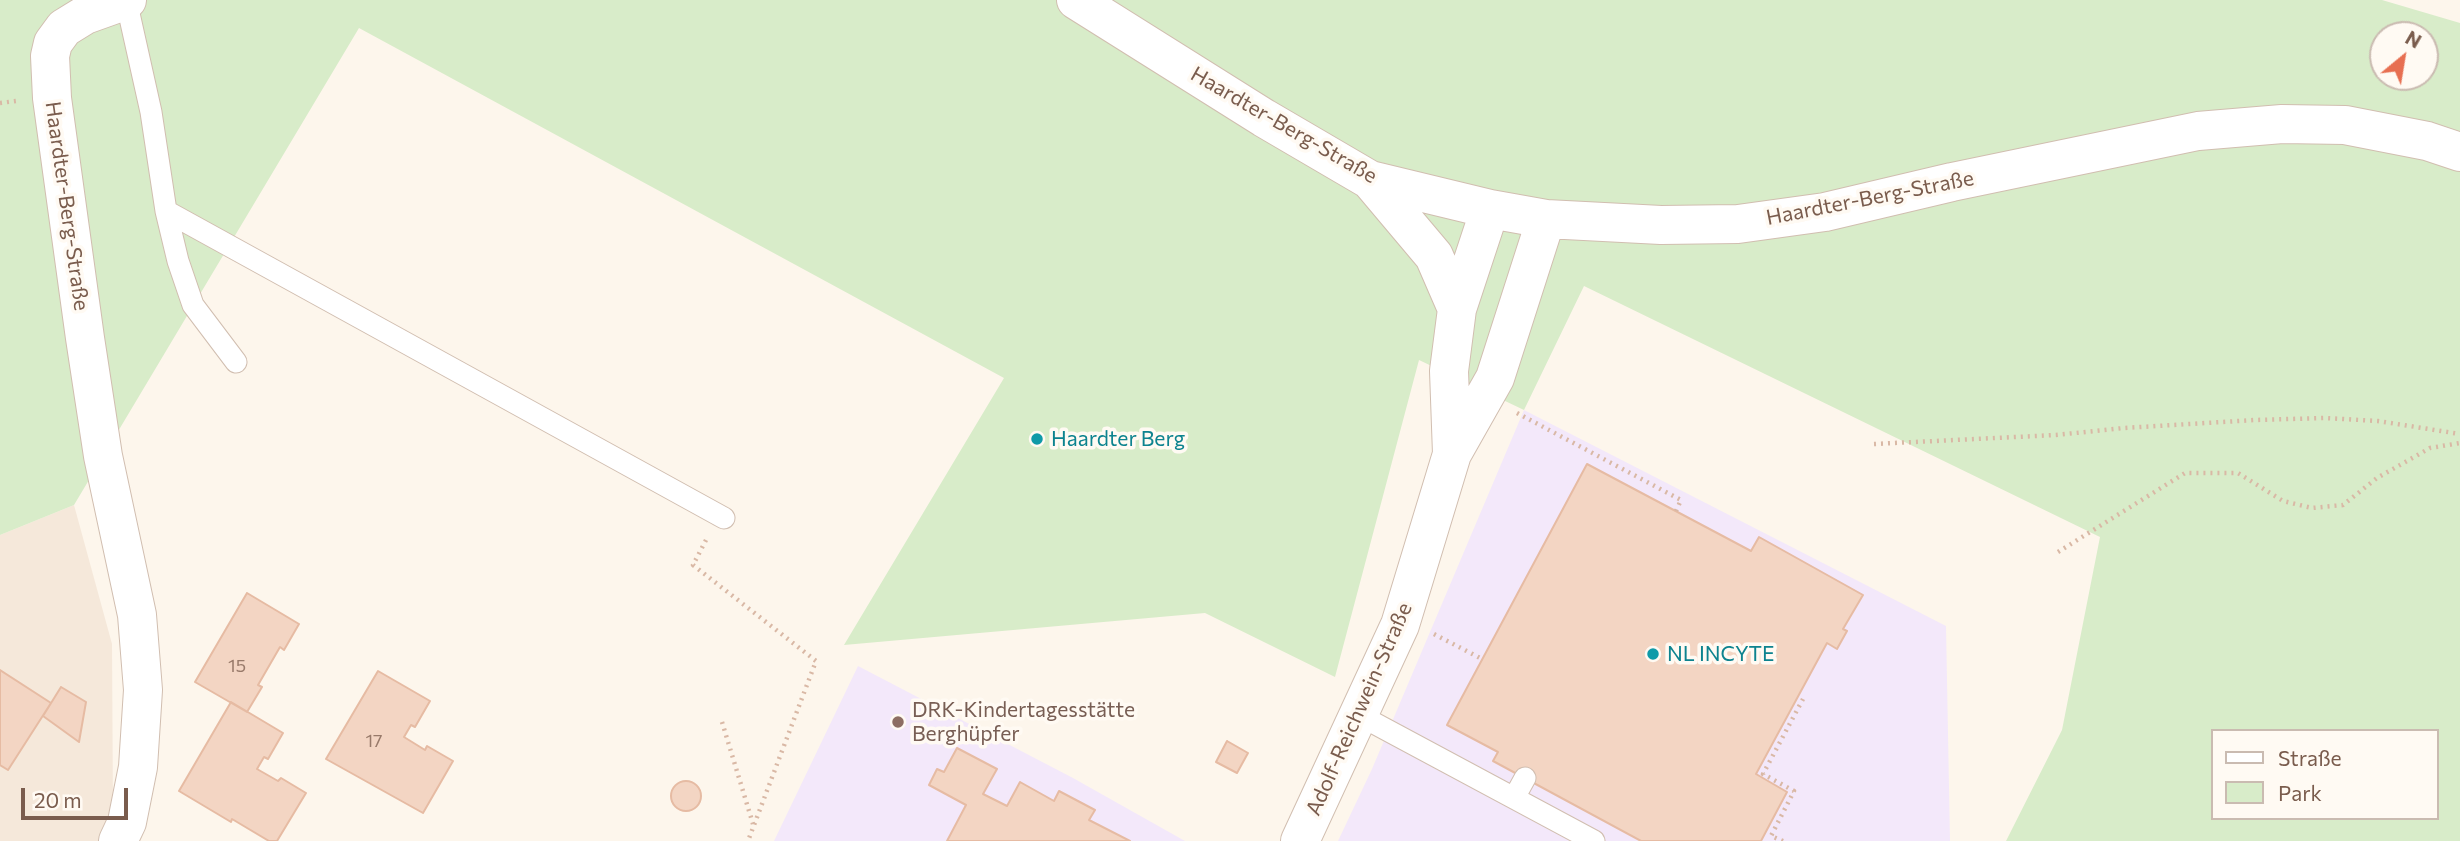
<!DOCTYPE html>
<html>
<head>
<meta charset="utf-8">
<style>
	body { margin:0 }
	#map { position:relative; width:2460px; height:841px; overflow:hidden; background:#fdf6ec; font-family:Commissioner,sans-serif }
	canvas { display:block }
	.legend { position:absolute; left:2211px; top:729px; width:228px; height:91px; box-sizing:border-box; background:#fffaf3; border:2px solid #cabbb1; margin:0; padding:9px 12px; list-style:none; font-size:21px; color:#7a5c4d }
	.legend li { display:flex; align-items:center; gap:14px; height:35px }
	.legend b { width:35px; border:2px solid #cabbb1 }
	.north { position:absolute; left:2369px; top:21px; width:70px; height:70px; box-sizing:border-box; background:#fffaf3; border:2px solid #cabbb1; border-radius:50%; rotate:30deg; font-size:19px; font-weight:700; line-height:28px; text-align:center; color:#7a5c4d }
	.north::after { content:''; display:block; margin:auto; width:24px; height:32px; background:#e76f51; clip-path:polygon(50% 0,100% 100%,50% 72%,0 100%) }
	.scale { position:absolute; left:21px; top:788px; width:107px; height:32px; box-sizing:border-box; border:4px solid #7a5c4d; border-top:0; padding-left:9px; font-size:21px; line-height:24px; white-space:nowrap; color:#7a5c4d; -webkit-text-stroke:5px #fffaf3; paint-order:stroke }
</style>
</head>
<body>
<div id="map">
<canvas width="2460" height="841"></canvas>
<ul class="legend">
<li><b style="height:9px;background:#fff"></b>Straße</li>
<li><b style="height:19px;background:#d8ecc9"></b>Park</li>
</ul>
<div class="north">N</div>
<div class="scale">20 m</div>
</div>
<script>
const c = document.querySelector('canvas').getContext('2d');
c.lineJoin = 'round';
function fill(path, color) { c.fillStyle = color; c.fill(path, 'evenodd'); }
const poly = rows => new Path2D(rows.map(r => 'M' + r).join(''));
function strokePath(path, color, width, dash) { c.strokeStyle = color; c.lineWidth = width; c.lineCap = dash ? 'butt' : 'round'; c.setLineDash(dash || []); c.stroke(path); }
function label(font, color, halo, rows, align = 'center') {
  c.font = font + ' Commissioner,sans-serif'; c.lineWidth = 7; c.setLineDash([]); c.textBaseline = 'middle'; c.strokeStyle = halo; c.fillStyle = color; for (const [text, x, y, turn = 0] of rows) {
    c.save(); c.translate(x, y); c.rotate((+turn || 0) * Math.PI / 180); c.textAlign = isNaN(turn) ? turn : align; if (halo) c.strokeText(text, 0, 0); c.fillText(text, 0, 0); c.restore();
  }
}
const residential = poly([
	[74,505,112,644,113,812,99,841,0,841,0,535]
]);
const education = poly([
	[1524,410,1946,626,1950,841,1338,841,1372,769],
	[858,666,1073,778,1185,841,774,841]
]);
const green = poly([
	[0,0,2382,0,2460,23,2460,841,2006,841,2062,730,2100,537,1584,286,1524,410,1419,360,1335,677,1205,613,844,645,1004,378,359,28,74,505,0,535],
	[2383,35,2425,35,2425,77,2383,77],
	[2213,731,2437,731,2437,818,2213,818]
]);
const building = poly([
	[1587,464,1751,551,1759,537,1863,595,1843,629,1847,631,1837,649,1827,643,1756,774,1787,792,1761,841,1641,841,1493,761,1498,752,1447,725,1587,464],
	[247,593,299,624,284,650,280,647,258,685,262,687,247,712,195,682,247,593],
	[0,670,51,703,8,770,0,765,0,670],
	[378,671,430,701,415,727,411,725,404,737,425,750,427,746,453,761,423,813,326,759,378,671],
	[61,687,86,702,79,742,43,716,61,687],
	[231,702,283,733,268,759,264,757,257,769,278,781,281,778,306,793,277,841,269,841,232,819,231,822,179,791,231,702],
	[1227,741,1248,753,1237,773,1216,762,1227,741],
	[957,748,997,769,983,794,1007,806,1020,782,1054,801,1059,791,1095,810,1089,820,1130,841,947,841,966,805,929,785,937,769,944,772,957,748],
	'671 796a15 15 0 1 1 30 0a15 15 0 1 1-30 0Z'
]);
const path = poly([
	[0,103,16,101],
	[1517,413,1681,500,1676,511],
	[1874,444,2056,435,2124,428,2255,420,2325,418,2378,421,2460,434],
	[706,540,693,565,816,661,748,841],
	[2058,552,2185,473,2238,473,2283,501,2312,508,2343,505,2377,478,2430,448,2460,443],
	[1434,634,1482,659],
	[722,722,753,824],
	[1783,841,1771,836,1794,791,1763,774,1803,699]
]);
const service = poly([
	[126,0,151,112,166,211,178,261,193,305,236,362],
	[166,211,724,518],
	[1359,715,1594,841],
	[1514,798,1525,778]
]);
const minor = poly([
	[1076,0,1264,118,1370,180,1490,209,1546,219,1661,225,1738,224,1825,212,1952,182,2198,131,2282,124,2345,125,2427,141,2460,152],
	[1370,180,1434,256,1457,309],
	[1452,454,1449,371,1457,309,1490,209],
	[118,841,127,822,138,767,143,690,137,615,103,456,85,338,52,98,50,56,53,43,64,28,85,15,127,0],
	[1300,841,1400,625,1452,454,1495,378,1546,219]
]);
const markers = [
	[1037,439,7,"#0f9aa8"],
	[1653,654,7,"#0f9aa8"],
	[898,722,7,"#8d6e63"]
];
const numberNames = [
	["15",237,666],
	["17",374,741]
];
const streetNames = [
	["Haardter-Berg-Straße",1284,125,30],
	["Haardter-Berg-Straße",1870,198,-11],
	["Haardter-Berg-Straße",67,206,82],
	["Adolf-Reichwein-Straße",1359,709,-66]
];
const cultureNames = [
	["Haardter Berg",1051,439],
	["NL INCYTE",1667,654]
];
const educationNames = [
	["DRK-Kindertagesstätte",912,710],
	["Berghüpfer",912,734]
];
fill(residential, '#f5e8da');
fill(education, '#f3e8fa');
fill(green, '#d8ecc9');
fill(building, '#f3d5c3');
strokePath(building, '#e6bba3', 2);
strokePath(service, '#d1beb0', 23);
strokePath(minor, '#d1beb0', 40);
strokePath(path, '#d9b8a5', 4.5, [2, 5]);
strokePath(service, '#fff', 21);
strokePath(minor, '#fff', 38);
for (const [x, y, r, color] of markers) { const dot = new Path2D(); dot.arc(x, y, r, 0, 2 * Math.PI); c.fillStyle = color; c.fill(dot); strokePath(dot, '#fffaf3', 2.5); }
label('18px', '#987a6a', null, numberNames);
label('21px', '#7a5c4d', '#fffaf3', streetNames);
label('21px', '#0d838f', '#fffaf3', cultureNames, 'left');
label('21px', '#785e54', '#fffaf3', educationNames, 'left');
</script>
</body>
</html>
